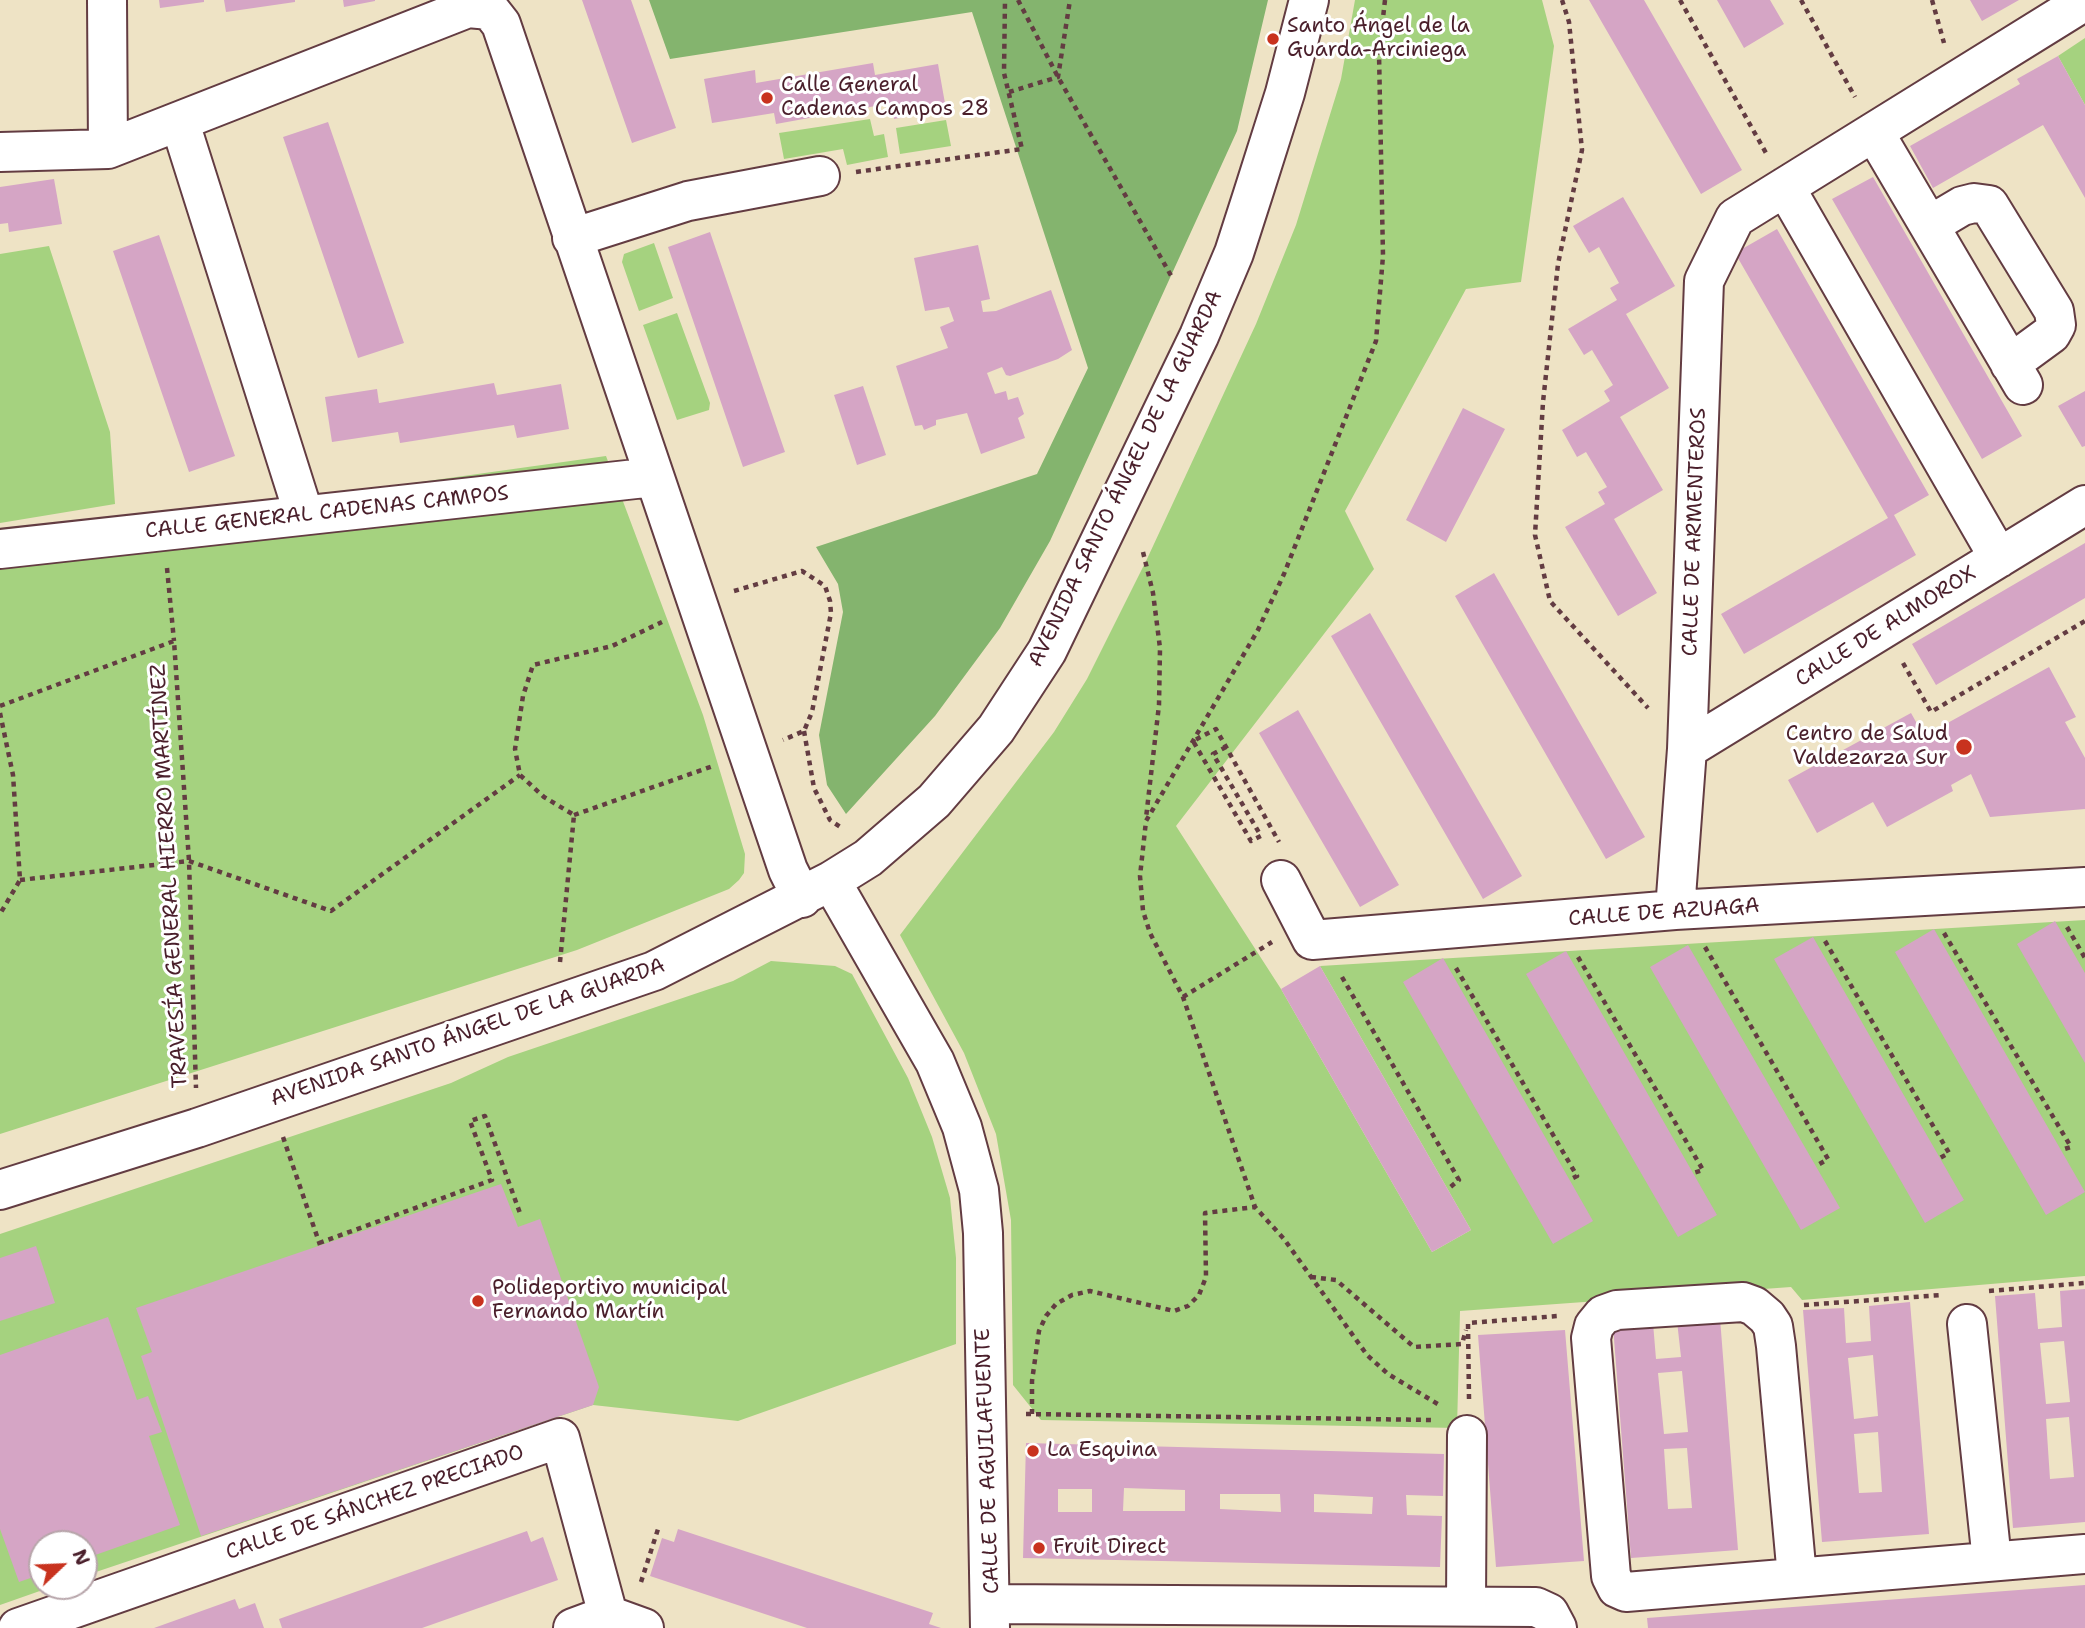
<!DOCTYPE html>
<html>
<head>
<meta charset="utf-8">
<style>
	body { margin:0 }
	#map { position:relative; width:2085px; height:1628px; overflow:hidden; background:#eee3c5; font-family:"Shantell Sans",sans-serif }
	canvas { display:block }
	.north { position:absolute; left:28px; top:1530px; width:70px; height:70px; box-sizing:border-box; background:#fff; border:2px solid #b7a5aa; border-radius:50%; rotate:67deg; font-size:19px; font-weight:700; line-height:28px; text-align:center; color:#4a1f2b }
	.north::after { content:''; display:block; margin:auto; width:24px; height:32px; background:#c8321e; clip-path:polygon(50% 0,100% 100%,50% 72%,0 100%) }
</style>
</head>
<body>
<div id="map">
<canvas width="2085" height="1628"></canvas>
<div class="north">N</div>
</div>
<script>
const c = document.querySelector('canvas').getContext('2d');
c.lineJoin = 'round';
function fill(path, color) { c.fillStyle = color; c.fill(path, 'evenodd'); }
const poly = rows => new Path2D(rows.map(r => 'M' + r).join(''));
function strokePath(path, color, width, dash) { c.strokeStyle = color; c.lineWidth = width; c.lineCap = dash ? 'butt' : 'round'; c.setLineDash(dash || []); c.stroke(path); }
function label(font, color, halo, rows, align = 'center') {
  c.font = font + ' "Shantell Sans",sans-serif'; c.lineWidth = 6; c.setLineDash([]); c.textBaseline = 'middle'; c.strokeStyle = halo; c.fillStyle = color; for (const [text, x, y, turn = 0] of rows) {
    c.save(); c.translate(x, y); c.rotate((+turn || 0) * Math.PI / 180); c.textAlign = isNaN(turn) ? turn : align; if (halo) c.strokeText(text, 0, 0); c.fillText(text, 0, 0); c.restore();
  }
}
const green = poly([
	[1355,0,1542,0,1554,46,1521,282,1466,289,1345,511,1374,569,1176,826,1281,989,1432,1252,1471,1230,1320,966,2085,920,2085,1276,1802,1300,1791,1287,1460,1311,1457,1428,1041,1420,1013,1385,1011,1220,996,1134,964,1053,900,935,1054,732,1087,679,1147,559,1256,324,1296,225,1341,79],
	[2085,38,2085,105,2058,56],
	[870,119,874,136,884,134,888,157,847,165,843,149,784,159,779,133],
	[946,120,951,146,900,154,896,128],
	[654,243,673,298,639,311,622,262,624,254],
	[49,246,110,432,115,504,0,523,0,254],
	[677,313,710,403,709,410,677,420,643,325],
	[606,456,703,715,745,854,744,873,739,880,729,889,577,950,0,1134,0,541],
	[771,961,835,966,852,974,908,1078,932,1137,950,1198,956,1258,956,1344,738,1421,593,1405,84,1576,84,1544,42,1544,42,1586,54,1586,0,1605,0,1234,451,1083,508,1057,733,981]
]);
const forest = poly([
	[649,0,1268,0,1237,131,1050,541,1000,628,935,716,846,814,827,785,819,735,843,612,838,584,816,547,1037,474,1088,368,972,12,670,59]
]);
const building = poly([
	[159,0,204,0,204,2,160,8],
	[224,0,295,0,295,2,226,12],
	[343,0,375,0,375,1,344,7],
	[582,0,631,0,676,128,632,143],
	[1589,0,1644,0,1742,170,1701,194],
	[1717,0,1770,0,1784,24,1744,48],
	[1970,0,2019,0,1982,21],
	[2058,56,2085,105,2085,198,2043,125,1933,188,1910,146,2020,84,2017,79],
	[873,63,875,75,938,64,946,109,894,119,892,103,776,124,774,113,712,123,704,79,755,70,756,83],
	[328,122,404,343,358,358,283,137],
	[1873,177,2022,436,1982,459,1832,199],
	[54,179,62,224,9,232,8,223,0,224,0,187],
	[1623,197,1675,286,1626,314,1669,388,1620,417,1663,490,1614,519,1657,593,1618,616,1565,527,1605,504,1598,492,1607,487,1586,452,1577,457,1562,430,1610,401,1604,391,1613,385,1592,350,1584,355,1568,329,1617,300,1610,288,1619,283,1599,247,1589,253,1573,226],
	[1777,229,1929,495,1894,515,1916,555,1744,654,1721,614,1888,518,1735,253],
	[710,232,785,452,743,467,668,247],
	[159,235,235,456,189,472,113,251],
	[978,245,990,299,981,301,983,312,996,311,1051,290,1072,350,1058,359,1010,376,1006,375,1002,367,987,373,995,394,1006,391,1008,400,1018,397,1024,414,1018,418,1025,438,981,454,967,413,936,420,936,425,924,430,922,425,915,426,896,366,948,348,940,327,954,321,949,307,925,311,914,258],
	[494,383,497,395,561,384,569,429,517,438,514,425,400,443,398,432,332,442,325,397,377,389,379,403],
	[863,386,886,455,857,465,834,395],
	[2085,391,2085,446,2082,447,2058,406],
	[1463,408,1505,429,1446,542,1406,520],
	[2085,543,2085,598,1936,685,1912,644],
	[1494,573,1645,837,1606,859,1455,596],
	[1370,613,1522,876,1483,899,1331,636],
	[2049,667,2076,717,2065,722,2085,758,2085,809,1990,817,1971,774,1951,785,1953,791,1887,827,1873,802,1817,833,1788,780,1911,713,1924,736],
	[1298,710,1399,885,1360,907,1259,733],
	[2055,921,2085,973,2085,1063,2017,944],
	[1934,929,2085,1192,2046,1215,1895,952],
	[1813,937,1964,1200,1925,1223,1774,959],
	[1688,945,1840,1208,1801,1230,1650,967],
	[1566,951,1717,1215,1678,1237,1526,974],
	[1443,958,1593,1221,1553,1244,1403,982],
	[1320,966,1471,1230,1432,1252,1281,989],
	[501,1184,518,1227,540,1219,599,1387,593,1405,201,1536,141,1356,152,1352,136,1308],
	[36,1246,55,1303,0,1321,0,1258],
	[2085,1289,2085,1522,2013,1528,1995,1296,2035,1293,2038,1329,2062,1327,2060,1291],
	[2064,1341,2070,1402,2046,1404,2040,1343],
	[2069,1417,2074,1477,2050,1479,2046,1419],
	[1910,1302,1929,1534,1822,1542,1803,1310,1844,1308,1846,1343,1871,1341,1869,1306],
	[1873,1355,1878,1416,1854,1419,1848,1358],
	[1878,1432,1882,1492,1859,1493,1854,1434],
	[108,1317,137,1400,148,1396,162,1432,149,1436,180,1525,84,1559,84,1544,42,1544,42,1574,19,1582,0,1529,0,1355],
	[1720,1318,1738,1550,1631,1558,1613,1326,1653,1323,1656,1359,1681,1357,1677,1321],
	[1682,1371,1688,1432,1664,1434,1658,1373],
	[1687,1448,1692,1508,1668,1509,1664,1449],
	[1565,1330,1584,1561,1496,1567,1478,1335],
	[1026,1443,1444,1454,1443,1496,1406,1495,1407,1515,1442,1516,1440,1567,1023,1558],
	[1124,1488,1185,1490,1185,1511,1123,1511],
	[1058,1489,1092,1489,1092,1512,1058,1512],
	[1220,1494,1280,1494,1281,1512,1220,1509],
	[1314,1494,1373,1497,1372,1514,1314,1512],
	[678,1529,933,1613,929,1624,941,1628,807,1628,650,1576,662,1538,674,1542],
	[527,1531,531,1542,543,1537,558,1580,422,1628,282,1628,279,1619],
	[2085,1585,2085,1628,1648,1628,1647,1618],
	[235,1599,239,1609,255,1603,264,1628,154,1628]
]);
const path = poly([
	[1018,0,1058,77,1173,279],
	[1385,0,1379,53,1383,256,1376,341,1284,574,1258,630,1146,821,1140,876,1143,911,1150,933,1183,997,1255,1207,1284,1239,1367,1355,1388,1374,1441,1406],
	[1562,0,1569,22,1582,150,1558,264,1543,402,1535,535,1550,601,1648,708],
	[1680,0,1766,153],
	[1801,0,1855,97],
	[1932,0,1944,43],
	[1009,92,1058,77,1070,0],
	[856,172,1022,149,1004,73,1005,0],
	[1143,552,1153,593,1160,648,1159,705,1146,818],
	[167,568,174,641],
	[734,591,802,571,825,586,830,601,831,613,812,712,804,731,783,740],
	[1903,663,1931,712,2085,621],
	[0,706,174,641,189,861,196,1088],
	[0,713,13,775,20,880,0,914],
	[804,731,814,788,830,820,842,828],
	[1226,747,1213,754,1261,836,1251,841,1193,741,1216,729,1279,842],
	[574,815,713,766],
	[20,880,189,861,331,911,520,775],
	[2067,927,2085,958],
	[1944,933,2071,1147,2061,1150],
	[1825,941,1949,1153,1940,1158],
	[1705,947,1828,1159,1816,1166],
	[1578,957,1703,1170,1693,1173],
	[560,962,574,815,544,797,520,775,515,749,523,696,533,665,612,646,662,622],
	[1456,968,1577,1176,1569,1180],
	[1342,977,1459,1180,1448,1189],
	[1183,997,1272,942],
	[283,1137,320,1245],
	[319,1243,492,1180,470,1121,485,1116,521,1216],
	[1311,1277,1336,1280,1414,1347,1462,1344,1466,1330],
	[1989,1291,2085,1283],
	[1804,1305,1942,1295],
	[1469,1399,1468,1323,1558,1316],
	[1026,1414,1433,1420],
	[1032,1414,1032,1381,1039,1331,1046,1316,1056,1304,1072,1295,1090,1291,1174,1311,1188,1306,1199,1295,1206,1277,1205,1213,1255,1207],
	[641,1582,659,1526]
]);
const minor = poly([
	[107,0,108,149],
	[490,10,501,24,788,870,802,898],
	[180,123,304,515],
	[1874,132,2023,385],
	[0,152,108,149,468,8,490,10],
	[1785,187,1999,558],
	[1930,225,1962,206,1974,203,1989,205,2054,311,2056,325,2051,334,2010,364],
	[572,238,688,201,820,176],
	[0,549,654,477],
	[1687,749,2085,505],
	[1281,880,1312,940,1675,910,2085,887],
	[831,881,935,1062,962,1127,979,1190,983,1233,990,1628],
	[1675,910,1687,749,1704,281,1735,218,2085,1],
	[0,1190,197,1128,654,971,831,881,868,858,934,801,996,729,1047,651,1199,336,1234,253,1253,194,1285,93,1309,0],
	[1967,1324,1992,1561],
	[1797,1577,1776,1346,1773,1326,1767,1317,1754,1306,1743,1302,1617,1310,1603,1315,1594,1326,1591,1338,1611,1576,1617,1588,1626,1592,2085,1554],
	[990,1604,1536,1607,1549,1613,1557,1628],
	[1466,1605,1467,1435],
	[18,1628,560,1438,608,1615],
	[573,1628,608,1615,644,1628]
]);
const markers = [
	[1273,39,7,"#c8321e"],
	[767,98,7,"#c8321e"],
	[1964,747,9,"#c8321e"],
	[478,1301,7,"#c8321e"],
	[1033,1451,7,"#c8321e"],
	[1039,1548,7,"#c8321e"]
];
const poiNames = [
	["Santo Ángel de la",1287,27],
	["Guarda-Arciniega",1287,51],
	["Calle General",781,86],
	["Cadenas Campos 28",781,110],
	["Centro de Salud",1948,735,"right"],
	["Valdezarza Sur",1948,759,"right"],
	["Polideportivo municipal",492,1289],
	["Fernando Martín",492,1313],
	["La Esquina",1047,1451],
	["Fruit Direct",1053,1548]
];
const streetNames = [
	["AVENIDA SANTO ÁNGEL DE LA GUARDA",1126,479,-64],
	["CALLE GENERAL CADENAS CAMPOS",327,513,-6],
	["CALLE DE ARMENTEROS",1695,532,-88],
	["CALLE DE ALMOROX",1886,627,-32],
	["TRAVESÍA GENERAL HIERRO MARTÍNEZ",170,876,-93],
	["CALLE DE AZUAGA",1664,913,-4],
	["AVENIDA SANTO ÁNGEL DE LA GUARDA",468,1033,-19],
	["CALLE DE AGUILAFUENTE",988,1461,-92],
	["CALLE DE SÁNCHEZ PRECIADO",375,1503,-19]
];
fill(green, '#a5d27f');
fill(forest, '#84b46e');
fill(building, '#d5a5c5');
strokePath(minor, '#633c42', 42);
strokePath(path, '#633c42', 4.5, [5, 5]);
strokePath(minor, '#fff', 38);
for (const [x, y, r, color] of markers) { const dot = new Path2D(); dot.arc(x, y, r, 0, 2 * Math.PI); c.fillStyle = color; c.fill(dot); strokePath(dot, '#fff', 2.5); }
label('21px', '#4a1f2b', '#fff', poiNames, 'left');
label('21px', '#4a1f2b', '#fff', streetNames);
</script>
</body>
</html>
